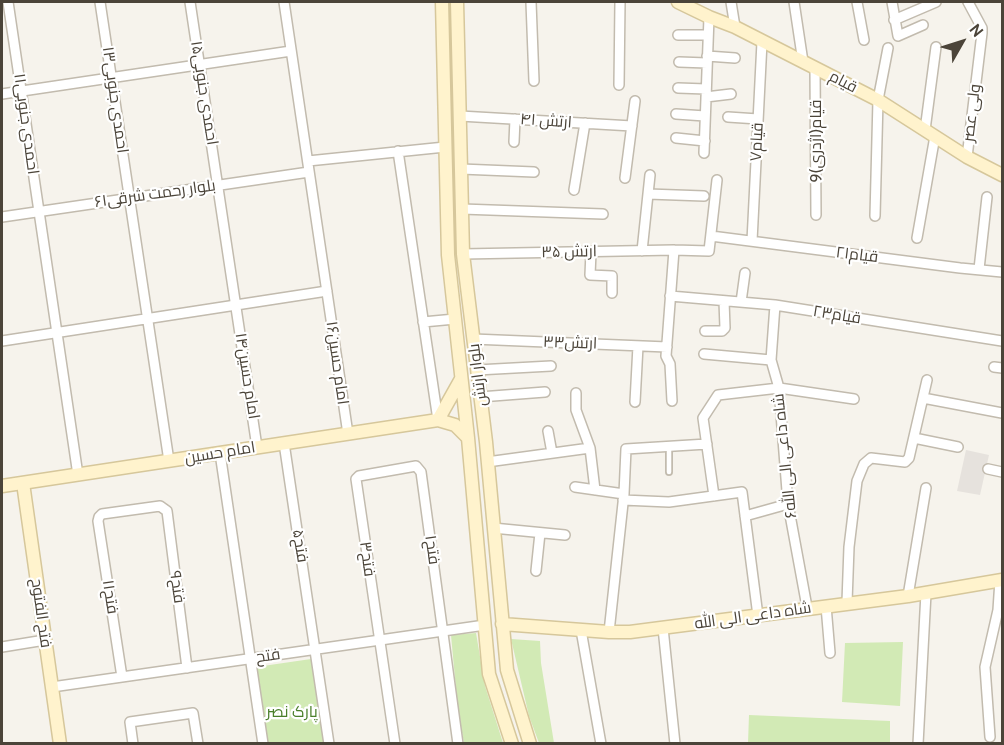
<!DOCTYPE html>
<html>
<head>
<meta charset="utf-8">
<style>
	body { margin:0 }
	#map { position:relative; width:1004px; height:745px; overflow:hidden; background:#f6f3ec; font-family:Cabin,sans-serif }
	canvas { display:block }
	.frame { position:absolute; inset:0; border:3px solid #4b4439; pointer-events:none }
	.north { position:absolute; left:932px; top:12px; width:60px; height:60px; -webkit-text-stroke:4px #fff; paint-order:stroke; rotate:51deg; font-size:16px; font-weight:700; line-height:24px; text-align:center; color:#4b4439 }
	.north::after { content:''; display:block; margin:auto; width:21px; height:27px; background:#4b4439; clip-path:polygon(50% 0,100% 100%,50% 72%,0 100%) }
</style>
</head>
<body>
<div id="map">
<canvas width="1004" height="745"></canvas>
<div class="frame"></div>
<div class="north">N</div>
</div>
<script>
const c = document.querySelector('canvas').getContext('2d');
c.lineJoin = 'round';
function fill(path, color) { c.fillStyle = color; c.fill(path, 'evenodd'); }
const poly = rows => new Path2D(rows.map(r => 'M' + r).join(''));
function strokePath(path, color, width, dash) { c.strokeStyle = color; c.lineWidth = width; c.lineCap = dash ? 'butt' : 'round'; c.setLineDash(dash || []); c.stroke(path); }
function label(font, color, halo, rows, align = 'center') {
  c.font = font + ' Cabin,Cairo,sans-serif'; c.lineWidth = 4.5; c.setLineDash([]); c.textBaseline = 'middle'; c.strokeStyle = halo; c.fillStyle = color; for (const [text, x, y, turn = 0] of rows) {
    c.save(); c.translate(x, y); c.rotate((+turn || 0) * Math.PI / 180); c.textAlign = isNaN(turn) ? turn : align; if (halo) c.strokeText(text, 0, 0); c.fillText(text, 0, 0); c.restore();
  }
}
const industrial = poly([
	[966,450,989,455,980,495,957,491]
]);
const green = poly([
	[476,633,485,686,503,743,464,743,458,711,451,635],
	[511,639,540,641,541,663,554,743,539,743,529,716],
	[903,642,900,706,842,702,845,643],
	[311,659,326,743,268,743,256,667],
	[749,715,890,721,890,743,748,743]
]);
const lane = poly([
	[669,472,669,447]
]);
const street = poly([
	[8,2,78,475],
	[100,2,169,461],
	[190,2,257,447],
	[284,2,348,434],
	[531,2,534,81],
	[731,2,735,27],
	[794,2,803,62],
	[857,2,864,40],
	[892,2,898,36,923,25],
	[894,20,936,2],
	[678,35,707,35],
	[707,56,735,58],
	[679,62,707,63],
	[815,68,816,215],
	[619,85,620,2],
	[678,88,706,89],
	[2,94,291,51],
	[706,97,731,94],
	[676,114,705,116],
	[460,116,632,126],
	[728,117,758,119],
	[925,130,936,47],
	[676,138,705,141],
	[514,142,515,119],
	[398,151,438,420],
	[704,153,709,17],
	[967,157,982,33,982,28,968,2],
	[308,161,445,147],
	[461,169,534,172],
	[625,178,635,101],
	[574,190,585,123],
	[648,194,704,196],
	[462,209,603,214],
	[875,216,878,100,888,48],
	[2,217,309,172],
	[711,236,960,268,1002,272],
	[917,238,935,136],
	[752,241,762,42],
	[642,251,650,175],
	[591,252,590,275,612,276,612,293],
	[463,254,674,250,709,251,717,180],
	[979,269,987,197],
	[670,296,775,305,1002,341],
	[741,302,745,273],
	[775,305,771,360,779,388,788,504,807,607],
	[423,322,455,319],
	[705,331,722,331,725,328,724,301],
	[473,339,667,347],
	[2,341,327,291],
	[704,354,771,360],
	[994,367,1002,368],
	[477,370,551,366],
	[576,393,576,410,590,448,595,490],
	[480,397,545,392],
	[923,398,1002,413],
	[672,401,670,364,666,356,674,250],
	[635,402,638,346],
	[548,431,552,453],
	[914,438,958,447],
	[284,443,329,744],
	[220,453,263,744],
	[487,462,590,448],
	[988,469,1002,472],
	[575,487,624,494],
	[714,496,703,418,718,395,779,388,854,399],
	[623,500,669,502,742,492,758,616],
	[745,516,788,504],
	[493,528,565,535],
	[536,571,540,533],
	[908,596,926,488],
	[847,602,849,547,857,481,864,464,871,458,905,462,909,458,927,380],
	[826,606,830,653],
	[663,628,675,744],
	[581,630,601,744],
	[609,632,624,494,626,449,707,444],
	[2,647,45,640],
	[122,677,98,521,99,517,102,514,160,506,167,511,187,668],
	[52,687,485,625],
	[990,737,985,667,998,610,1000,580],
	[133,744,130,722,193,713,198,744],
	[395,744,356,479,359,476,416,466,421,472,458,744],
	[918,744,926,593]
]);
const secondary = poly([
	[442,2,448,255,468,438,489,674,512,744],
	[457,2,463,254,486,442,507,670,530,744],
	[678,2,709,17,735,27,878,100,967,157,1002,175],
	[438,420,461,379],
	[23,483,60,744],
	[2,486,438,420,455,425,468,438],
	[502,624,609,632,630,632,908,596,1002,580]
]);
const streetNames = [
	["قیام",843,82,27],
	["احمدی جنوبی۱۵",204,93,81],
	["احمدی جنوبی۱۳",115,100,82],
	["ولی عصر",972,113,-83],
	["ارتش ۴۱",546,121,4],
	["احمدی جنوبی۱۱",26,124,82],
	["قیام(اژدری)9",816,141,-90],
	["قیام۷",757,142,-87],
	["بلوار رحمت شرقی۶۱",155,194,-8],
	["ارتش ۳۵",569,252,-1],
	["قیام۲۱",857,255,7],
	["قیام۲۳",837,315,9],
	["ارتش۳۳",570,343,2],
	["امام حسین۱۶",337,363,82],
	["بلوار ارتش",478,375,-97],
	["امام حسین۱۴",247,376,81],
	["امام حسین",220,453,-9],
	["شاه داعی الی الله۶",785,456,-96],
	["۵فتح",300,546,81],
	["۱فتح",432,550,82],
	["۳فتح",367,559,82],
	["۹فتح",177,587,82],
	["۱۱فتح",110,597,81],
	["فتح الفتوح",41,613,82],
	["شاه داعی الی الله",753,616,-8],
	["فتح",268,656,-8]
];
const parkNames = [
	["پارک نصر",292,712]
];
fill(industrial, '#e6e2dd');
fill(green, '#d2eab5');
strokePath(lane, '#c2bbae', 8);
strokePath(street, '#c2bbae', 12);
strokePath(secondary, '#d6c79b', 15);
strokePath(lane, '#fff', 4.5);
strokePath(street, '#fff', 9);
strokePath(secondary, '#fff3cd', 12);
label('16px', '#4b4439', '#fff', streetNames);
label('16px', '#4a7f2a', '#fff', parkNames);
</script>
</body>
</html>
